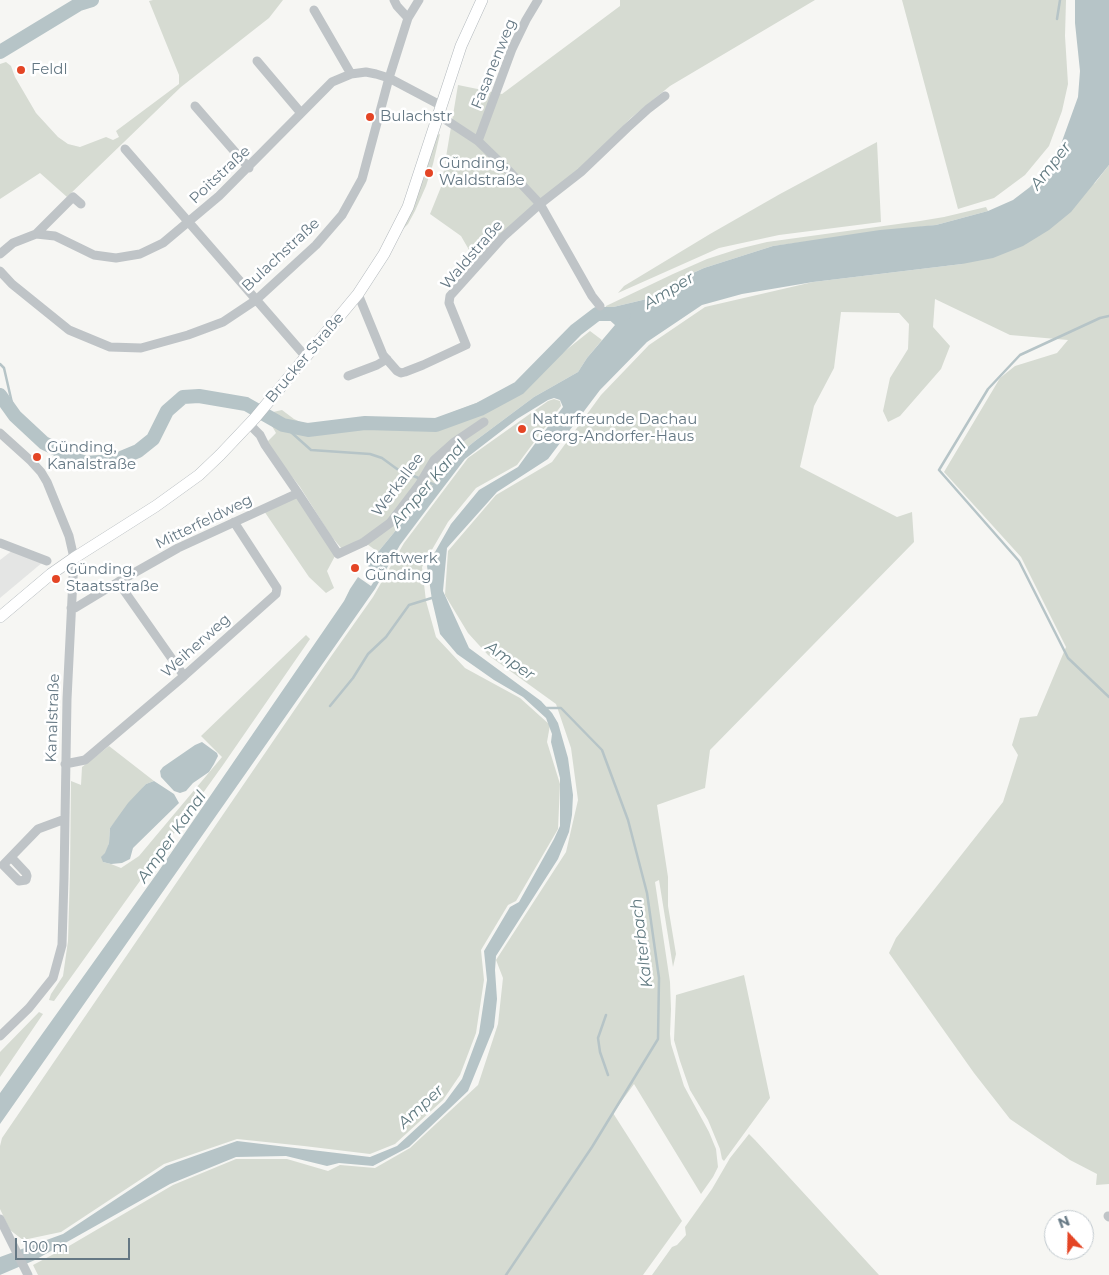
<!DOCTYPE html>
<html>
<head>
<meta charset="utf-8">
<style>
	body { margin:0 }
	#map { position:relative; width:1109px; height:1275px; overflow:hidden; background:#f6f6f3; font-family:Montserrat,sans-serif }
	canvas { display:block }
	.north { position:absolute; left:1044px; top:1210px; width:50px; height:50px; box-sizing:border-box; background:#fff; border:1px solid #c1c9ce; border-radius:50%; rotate:339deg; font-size:14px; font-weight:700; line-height:20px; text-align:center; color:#657884 }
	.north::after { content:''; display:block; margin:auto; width:18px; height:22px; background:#e44525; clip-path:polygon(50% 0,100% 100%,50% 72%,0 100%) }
	.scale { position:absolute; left:15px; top:1238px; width:115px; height:22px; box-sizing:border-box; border:2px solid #657884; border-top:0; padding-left:6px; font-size:15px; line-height:18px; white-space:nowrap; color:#657884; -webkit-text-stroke:4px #fff; paint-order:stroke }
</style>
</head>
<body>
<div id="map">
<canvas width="1109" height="1275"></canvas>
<div class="north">N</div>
<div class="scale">100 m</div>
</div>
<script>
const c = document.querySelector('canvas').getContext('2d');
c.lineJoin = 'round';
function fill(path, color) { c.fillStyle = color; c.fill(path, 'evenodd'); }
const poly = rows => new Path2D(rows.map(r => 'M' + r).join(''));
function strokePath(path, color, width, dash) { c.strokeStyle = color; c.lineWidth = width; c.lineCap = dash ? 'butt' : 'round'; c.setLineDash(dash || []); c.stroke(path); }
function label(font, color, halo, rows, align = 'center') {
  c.font = font + ' Montserrat,sans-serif'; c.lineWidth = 5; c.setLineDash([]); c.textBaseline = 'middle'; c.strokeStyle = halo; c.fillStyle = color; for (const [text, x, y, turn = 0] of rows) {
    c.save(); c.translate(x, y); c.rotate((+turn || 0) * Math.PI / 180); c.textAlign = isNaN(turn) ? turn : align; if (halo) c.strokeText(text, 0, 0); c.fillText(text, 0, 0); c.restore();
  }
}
const built = poly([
	[13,550,43,562,0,598,0,560]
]);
const green = poly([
	[153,0,283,0,269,18,181,87,67,197,40,173,0,199,0,64,6,62,11,66,15,77,36,113,58,137,68,144,80,147,106,137,113,140,119,137,116,131,179,84,179,75,149,1],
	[620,0,815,0,670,86,631,118,585,165,476,262,461,236,430,214,441,187,458,85,502,94,620,6],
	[902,0,1066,0,1065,36,1068,84,1062,111,1049,146,1025,175,994,198,958,209],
	[440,134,433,164,426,186,415,211,408,224,400,232,417,196,437,135],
	[877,142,881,222,779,235,719,248,618,293,624,286,710,234,780,194],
	[1109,165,1109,1184,1096,1185,1097,1174,1070,1160,1010,1119,974,1073,889,953,896,938,1003,802,1018,755,1012,745,1020,718,1037,716,1066,647,1021,557,944,472,1000,378,1015,366,1057,353,1068,340,1010,335,935,299,933,327,950,346,941,369,900,416,888,422,883,411,890,378,908,349,909,324,899,313,841,312,834,368,814,406,800,467,897,517,912,512,914,542,710,750,705,788,657,805,668,877,668,906,676,954,673,967,659,880,655,882,670,982,671,1009,670,1034,671,1044,684,1086,709,1132,716,1149,718,1167,713,1177,701,1194,634,1084,613,1113,682,1221,643,1275,38,1275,33,1265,69,1246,173,1185,236,1159,287,1159,328,1171,340,1165,375,1168,410,1148,478,1085,498,1024,503,978,496,960,566,852,578,800,571,748,556,704,488,655,468,633,445,595,448,551,496,495,552,462,601,395,649,345,705,307,813,282,962,264,1095,183],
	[986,207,988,211,936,225,773,246,704,268,671,283,651,298,605,309,606,306,673,274,707,259,738,249,767,242,920,221,944,217],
	[590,331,602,340,587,358,578,372,534,397,475,441,458,455,378,552,360,539,342,549,331,536,300,487,266,443,276,433,268,419,273,412,282,410,294,419,309,426,362,417,432,420,505,392,541,370],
	[554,399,560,401,561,406,517,465,476,488,448,522,422,567,426,601,436,637,465,668,520,698,550,725,547,742,560,784,558,829,516,901,508,905,481,950,484,980,476,1033,460,1075,443,1100,395,1144,370,1154,304,1146,237,1139,164,1164,61,1232,23,1240,10,1230,0,1209,0,1146,2,1138,332,655,373,597,404,543,468,458,548,401],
	[296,497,335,556,327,571,334,588,326,593,309,577,264,511],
	[306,635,310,639,223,765,54,1001,49,1000,51,994,63,976,68,941,70,872,71,781,81,785,82,767,109,746,154,781,146,784,110,828,109,843,103,862,111,864,121,868,139,856,222,757,201,736],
	[744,975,770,1098,724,1161,722,1159,720,1149,708,1120,690,1090,680,1061,674,1040,676,995],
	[39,1012,43,1014,0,1077,0,1052],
	[749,1134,755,1140,879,1275,652,1275,672,1247,677,1245,686,1235,685,1227,712,1189,730,1158]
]);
const water = poly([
	[1075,0,1109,0,1109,165,1071,212,1049,230,1023,246,993,258,962,264,813,282,742,294,702,305,647,342,600,390,548,459,497,492,447,548,443,591,469,648,541,701,552,713,558,723,568,758,573,795,572,815,569,832,558,859,496,956,495,970,497,999,494,1027,468,1091,409,1147,373,1166,339,1163,327,1166,286,1156,236,1157,170,1184,35,1260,0,1275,0,1257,63,1234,166,1166,237,1141,370,1157,397,1146,445,1102,462,1079,479,1033,487,980,484,951,510,907,519,902,554,839,560,826,560,778,551,742,552,734,546,718,523,697,494,680,457,654,440,634,432,600,427,566,451,524,479,490,518,467,534,445,563,407,560,400,554,398,548,400,517,419,465,459,430,505,400,545,375,589,0,1124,0,1093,158,872,344,601,350,589,358,577,371,586,379,574,368,566,378,552,458,455,475,441,534,397,578,372,587,358,615,325,605,316,605,309,651,298,671,283,704,268,773,246,880,230,936,225,988,211,1013,200,1030,187,1046,169,1061,144,1078,97,1080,71,1075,23],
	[202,742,217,753,218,756,214,764,209,772,193,783,186,791,180,793,174,791,161,777,160,771,163,767,195,745],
	[154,781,174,794,179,803,133,848,130,859,122,863,111,864,103,862,101,857,105,853,109,843,110,828,128,803,146,784]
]);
const stream = poly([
	[1057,19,1060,0],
	[1109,316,1100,318,1020,355,988,389,939,470,1019,561,1068,658,1109,697],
	[0,364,4,368,15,416],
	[283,425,311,450,370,454,382,458,397,469,435,485],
	[330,706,353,678,368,654,386,637,409,605,435,597],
	[606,1015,598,1038,600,1052,608,1075],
	[506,1275,592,1147,658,1039,659,978,647,893,628,820,602,750,561,708,546,708]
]);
const river = poly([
	[0,52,79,4,92,0],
	[0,395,15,416,44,443,85,463,114,461,138,451,153,439,167,411,183,397,199,396,246,404,283,425,308,430,365,423,436,425,480,409,519,388,576,330,597,314,624,314]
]);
const street = poly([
	[394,0,397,6,408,18],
	[314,10,351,74],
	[257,61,301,113],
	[195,106,249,168],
	[478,141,512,49,526,20,538,0],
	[125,149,306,357],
	[36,234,73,197,81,204],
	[0,254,13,243,36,234,55,236,94,255,116,258,140,254,163,243,219,196,332,82,351,74,366,72,376,74,389,78,442,106],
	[0,271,12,284,69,330,110,347,141,348,188,335,223,322,256,300,316,245,342,215,362,179,389,78,408,18,419,0],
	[358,294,383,355,397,371,401,373,405,372,423,365,466,345,449,303,450,296,503,237,540,204,510,172,478,141,446,120,439,113],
	[600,306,592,296,540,204,581,172,627,128,648,109,665,96],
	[348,376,377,365,387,359],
	[249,424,260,435,265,445,298,493,338,554,364,542,390,523,419,485,434,460,453,443,484,422],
	[0,433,31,461,41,472,47,482,69,536,74,558,67,699,64,878,62,945,53,978,29,1008,0,1036],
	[0,543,47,561],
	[118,582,184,676],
	[71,608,75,608,118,582,178,548,298,493],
	[65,764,85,760,184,676,276,594,277,588,275,585,234,522],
	[11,857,26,873,27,876,26,880,19,881,3,865,38,829,65,819],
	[1108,1216,1109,1217],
	[0,1219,28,1275]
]);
const secondary = poly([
	[0,617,51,574,74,558,156,506,199,475,220,455,255,418,358,294,384,254,408,207,461,46,482,0]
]);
const markers = [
	[21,70,5,"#e44525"],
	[370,117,5,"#e44525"],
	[429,173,5,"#e44525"],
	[522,429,5,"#e44525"],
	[37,457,5,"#e44525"],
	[355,568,5,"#e44525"],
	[56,579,5,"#e44525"]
];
const streetNames = [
	["Fasanenweg",494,64,-68],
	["Poitstraße",220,175,-43],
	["Bulachstraße",281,255,-43],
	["Waldstraße",472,255,-49],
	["Brucker Straße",305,358,-50],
	["Werkallee",398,485,-53],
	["Mitterfeldweg",204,522,-26],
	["Weiherweg",196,646,-42],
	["Kanalstraße",53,718,-88]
];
const poiNames = [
	["Feldl",31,70],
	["Bulachstr",380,117],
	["Günding,",439,164],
	["Waldstraße",439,181],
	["Naturfreunde Dachau",532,420],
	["Georg-Andorfer-Haus",532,437],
	["Günding,",47,448],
	["Kanalstraße",47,465],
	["Kraftwerk",365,559],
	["Günding",365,576],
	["Günding,",66,570],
	["Staatsstraße",66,587]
];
const waterNames = [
	["Amper",1051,166,-52],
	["Amper",669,291,-31],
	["Amper Kanal",429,484,-50],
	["Amper",510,661,35],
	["Amper Kanal",172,837,-55],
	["Kalterbach",642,943,-97],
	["Amper",421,1107,-43]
];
fill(built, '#e4e5e4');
fill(green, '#d6dbd2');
fill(water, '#b6c4c7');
strokePath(stream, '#b6c4c7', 2.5);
strokePath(river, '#b6c4c7', 14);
strokePath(secondary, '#b2b8bc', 12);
strokePath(street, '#bfc4c7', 9);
strokePath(secondary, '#fff', 11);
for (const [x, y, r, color] of markers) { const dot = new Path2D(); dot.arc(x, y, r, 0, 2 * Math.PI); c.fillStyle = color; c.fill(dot); strokePath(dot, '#fff', 2); }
label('15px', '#657884', '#fff', streetNames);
label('15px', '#657884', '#fff', poiNames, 'left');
label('italic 16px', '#617a81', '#fff', waterNames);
</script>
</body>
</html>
